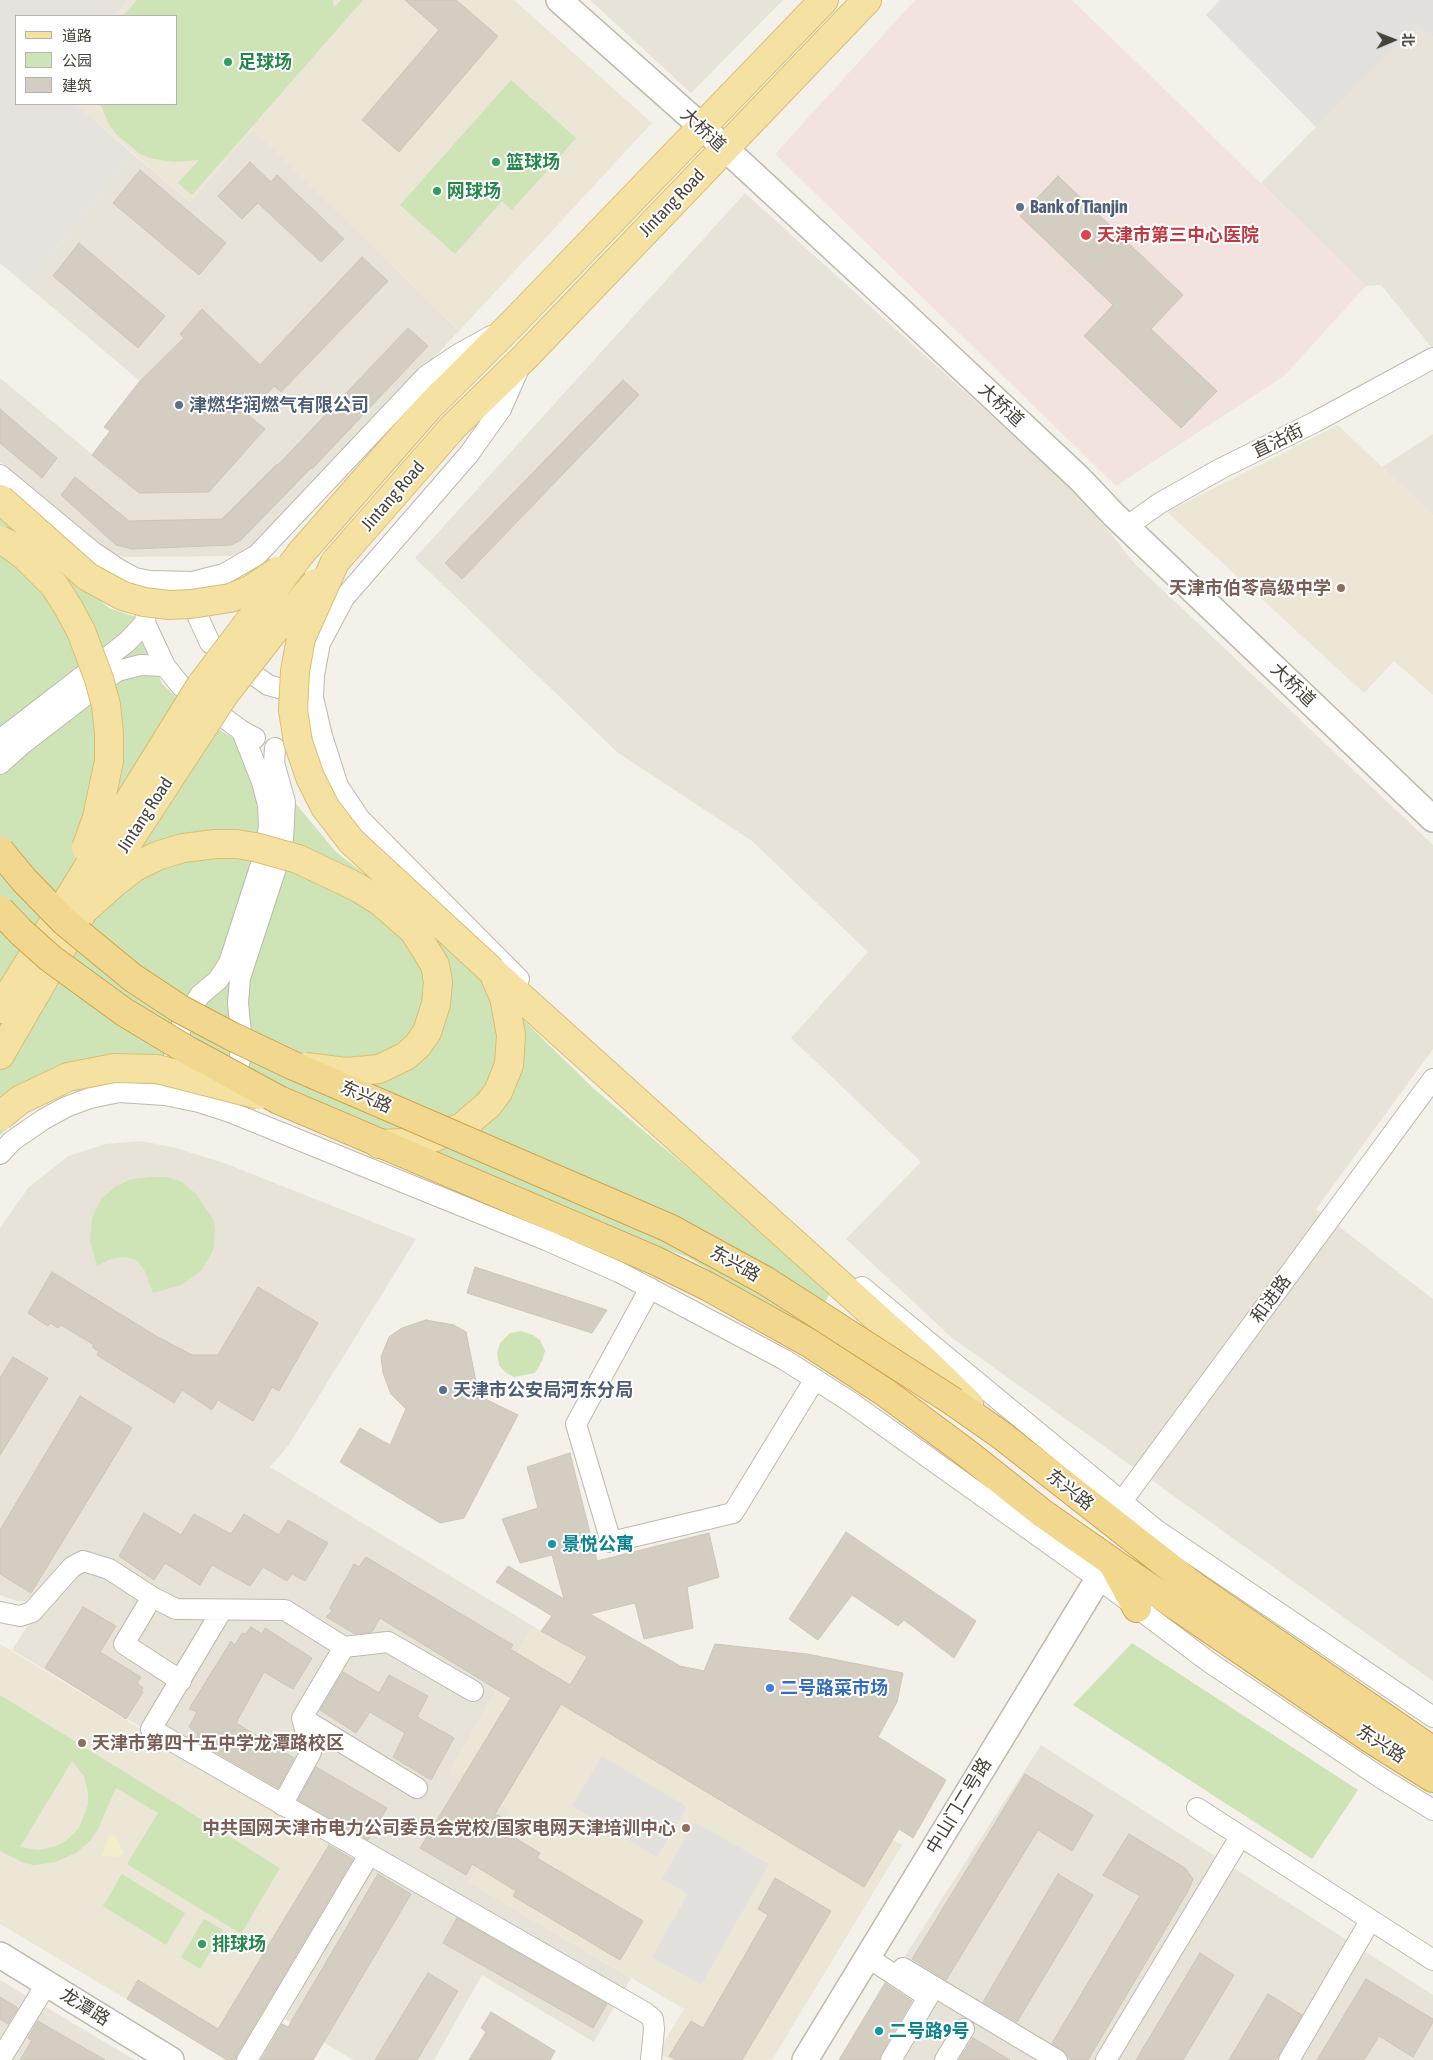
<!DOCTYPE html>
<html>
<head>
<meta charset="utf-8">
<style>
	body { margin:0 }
	#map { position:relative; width:1433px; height:2060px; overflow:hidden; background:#f4f1ea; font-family:"Asap Condensed","Noto Sans SC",sans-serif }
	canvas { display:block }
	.legend { position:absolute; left:15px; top:15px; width:162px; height:90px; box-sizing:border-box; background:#fff; border:1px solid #b5b3b0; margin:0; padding:6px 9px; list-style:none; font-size:15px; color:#474239 }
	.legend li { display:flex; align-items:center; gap:10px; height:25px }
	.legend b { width:25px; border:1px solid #b5b3b0 }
	.north { position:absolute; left:1368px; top:15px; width:50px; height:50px; -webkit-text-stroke:4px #fff; paint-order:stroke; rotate:89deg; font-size:14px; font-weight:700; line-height:20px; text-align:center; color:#474239 }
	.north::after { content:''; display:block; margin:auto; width:18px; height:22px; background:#474239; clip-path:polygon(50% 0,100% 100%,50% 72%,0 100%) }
</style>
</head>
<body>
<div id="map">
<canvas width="1433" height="2060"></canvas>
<ul class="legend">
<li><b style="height:6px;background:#f5e1a2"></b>道路</li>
<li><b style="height:14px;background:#cee4b7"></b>公园</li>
<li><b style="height:14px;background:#d4cdc1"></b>建筑</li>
</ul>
<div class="north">北</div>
</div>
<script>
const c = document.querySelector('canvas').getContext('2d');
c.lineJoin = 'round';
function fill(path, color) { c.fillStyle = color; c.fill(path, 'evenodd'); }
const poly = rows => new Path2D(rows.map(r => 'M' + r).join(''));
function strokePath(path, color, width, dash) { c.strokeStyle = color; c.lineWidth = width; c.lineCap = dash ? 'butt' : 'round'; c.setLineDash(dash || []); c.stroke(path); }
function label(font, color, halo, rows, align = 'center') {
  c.font = font + ' "Asap Condensed","Noto Sans SC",sans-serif'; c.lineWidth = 4; c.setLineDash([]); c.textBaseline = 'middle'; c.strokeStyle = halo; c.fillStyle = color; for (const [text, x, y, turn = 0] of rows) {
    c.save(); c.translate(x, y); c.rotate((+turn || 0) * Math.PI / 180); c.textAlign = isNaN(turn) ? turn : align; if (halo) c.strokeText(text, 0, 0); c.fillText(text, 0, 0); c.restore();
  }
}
const residential = poly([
	[590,0,783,0,691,93],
	[1418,23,1433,37,1433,349,1381,285,1366,286,1261,183],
	[253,129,459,331,249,549,232,556,124,557,104,550,0,462,0,378,133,488,209,492,265,429,171,351,140,381,26,285,133,154,190,202],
	[745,193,1080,496,1135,564,1433,845,1433,1049,1316,1209,1433,1299,1433,1681,951,1337,846,1239,921,1162,791,1038,868,952,752,841,617,752,415,558],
	[1433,434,1433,516,1382,467],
	[141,1141,176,1148,224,1163,416,1239,288,1446,270,1467,533,1626,449,1773,511,1810,469,1882,631,1978,594,2042,482,1975,434,2060,353,2060,285,2019,372,1865,12,1650,70,1559,31,1601,16,1601,0,1595,0,1228,28,1188,68,1156,106,1144],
	[1041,1745,1433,1995,1433,2060,896,2060,935,1994,896,1970],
	[0,1980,135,2060,0,2060]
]);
const industrial = poly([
	[0,0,128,0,115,16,16,16,16,104,76,104,133,154,26,285,0,263]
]);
const education = poly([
	[128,0,514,0,652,123,459,331,253,129,190,202,76,104,176,104,176,16,115,16],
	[1338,425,1433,516,1433,695,1394,661,1364,693,1167,512],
	[533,1626,902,1845,772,2060,670,2060,658,2052,684,2009,469,1882,511,1810,449,1773],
	[0,1644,330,1843,218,2029,155,1991,143,2009,0,1924]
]);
const medical = poly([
	[915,0,1072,0,1261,183,1316,127,1206,15,1220,0,1433,0,1433,37,1418,24,1261,183,1366,286,1284,376,1116,486,775,154]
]);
const green = poly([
	[137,0,333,0,334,8,341,0,363,0,192,195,178,183,199,160,173,162,149,158,140,154,116,134,109,124,100,104,176,104,176,16,123,16],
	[511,80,576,138,512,210,502,201,455,254,400,205],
	[0,519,109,608,139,618,162,684,195,714,268,761,292,799,336,852,411,910,593,1088,832,1290,807,1333,688,1257,571,1217,283,1097,163,1080,118,1079,76,1088,34,1104,0,1135],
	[151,1177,167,1177,182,1182,196,1194,213,1219,215,1229,213,1250,202,1270,181,1285,153,1293,144,1269,136,1260,125,1257,111,1259,97,1266,90,1241,92,1218,101,1199,116,1186,132,1179],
	[521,1331,533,1335,540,1340,545,1351,542,1361,535,1373,514,1377,505,1372,499,1365,497,1353,500,1343,510,1333],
	[1132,1643,1358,1790,1312,1859,1073,1705],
	[0,1695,280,1868,241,1934,127,1864,158,1813,116,1788,98,1829,91,1840,76,1853,55,1862,34,1865,24,1863,0,1851],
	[72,1761,84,1776,88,1792,88,1805,79,1828,67,1840,56,1846,38,1850,20,1847],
	[122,1874,185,1913,166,1945,103,1906],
	[204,1919,223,1930,200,1969,181,1957]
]);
const sand = poly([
	[115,1835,124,1854,117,1857,102,1856,109,1836]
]);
const parking = poly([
	[1220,0,1433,0,1433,37,1418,24,1316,127,1206,15],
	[602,1756,687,1807,657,1857,572,1806],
	[694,1822,769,1864,701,1985,652,1957,688,1894,662,1879]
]);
const building = poly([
	[405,0,456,0,498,36,399,152,362,120,439,30,405,0],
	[250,162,271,182,277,175,344,239,321,262,258,203,242,219,218,196,250,162],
	[140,170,226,243,199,275,113,203,140,170],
	[1058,176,1183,295,1151,329,1217,391,1181,428,1084,336,1113,305,1020,216,1058,176],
	[79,243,165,316,138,348,53,276,79,243],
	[362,257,388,281,281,392,274,386,248,415,265,429,209,492,139,493,92,455,110,431,104,427,140,381,184,338,180,334,202,309,260,365,362,257],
	[408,328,428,346,312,469,311,468,241,540,231,545,132,549,116,545,61,495,75,477,129,521,222,519,277,464,278,465,408,328],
	[623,380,639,395,462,579,445,563,623,380],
	[0,409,57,458,42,478,0,443,0,409],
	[475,1267,607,1310,592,1333,467,1293,475,1267],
	[52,1272,156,1336,192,1355,218,1355,258,1287,318,1323,279,1391,272,1387,253,1421,218,1400,212,1410,182,1390,174,1403,97,1355,99,1352,92,1347,94,1345,61,1325,58,1328,51,1323,48,1326,28,1313,52,1272],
	[426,1320,454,1325,466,1332,479,1396,518,1415,464,1518,440,1523,340,1462,360,1428,390,1445,406,1409,391,1394,383,1373,381,1357,389,1337,402,1328,426,1320],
	[13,1357,48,1378,0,1455,0,1378,13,1357],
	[80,1396,132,1428,31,1593,0,1574,0,1530,80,1396],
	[570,1453,597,1561,709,1533,719,1577,687,1587,693,1628,644,1639,635,1603,590,1614,680,1666,704,1671,715,1644,807,1654,903,1673,897,1702,878,1737,946,1780,913,1838,899,1829,864,1887,561,1704,495,1814,500,1816,494,1825,540,1853,537,1858,643,1921,620,1960,513,1896,516,1891,472,1864,466,1875,420,1848,511,1698,380,1618,372,1632,355,1634,326,1617,332,1611,330,1608,354,1564,359,1567,366,1557,513,1645,510,1649,570,1685,587,1657,541,1631,552,1616,496,1582,508,1566,564,1599,552,1555,520,1563,502,1519,538,1508,527,1467,570,1453],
	[144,1513,181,1535,194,1514,231,1534,244,1514,279,1535,288,1520,328,1543,305,1581,292,1574,287,1581,263,1567,250,1586,212,1565,200,1585,165,1563,154,1580,119,1556,144,1513],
	[846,1532,976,1621,954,1658,904,1620,898,1626,852,1595,818,1640,789,1619,846,1532],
	[83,1607,116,1626,100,1652,141,1677,137,1683,143,1688,141,1691,143,1692,126,1719,45,1668,83,1607],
	[251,1627,262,1634,265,1628,312,1658,293,1689,264,1672,236,1723,294,1758,278,1788,194,1740,198,1734,189,1727,197,1712,189,1709,231,1641,235,1645,242,1633,246,1634,251,1627],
	[343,1672,379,1693,389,1675,428,1696,417,1717,454,1738,431,1780,393,1757,405,1733,370,1712,356,1733,320,1710,343,1672],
	[316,1767,387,1808,368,1840,298,1800,316,1767],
	[1025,1774,1093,1815,1072,1851,1038,1830,946,1980,912,1959,1025,1774],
	[1129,1834,1185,1868,1193,1879,1188,1891,1088,2060,1071,2060,1063,2050,1052,2043,1140,1896,1103,1875,1129,1834],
	[329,1845,353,1859,237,2054,235,2060,227,2060,127,1999,138,1980,218,2029,329,1845],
	[378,1874,411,1894,313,2060,261,2060,282,2024,288,2027,378,1874],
	[1058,1874,1093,1895,1017,2022,983,2002,1058,1874],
	[775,1878,831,1911,742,2060,676,2060,669,2056,691,2021,703,2028,768,1915,758,1909,775,1878],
	[457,1918,607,2004,593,2028,443,1943,457,1918],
	[1200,1953,1234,1975,1183,2060,1136,2060,1200,1953],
	[428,1973,458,1991,417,2060,375,2060,428,1973],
	[1366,1979,1433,2019,1433,2022,1413,2057,1379,2036,1364,2060,1317,2060,1366,1979],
	[885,1983,912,2001,881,2054,879,2060,839,2060,885,1983],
	[1268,1994,1302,2015,1278,2056,1276,2060,1229,2060,1268,1994],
	[0,1997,18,2008,8,2024,0,2019,0,1997],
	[491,2012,555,2051,550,2060,469,2060,486,2032,481,2028,491,2012],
	[38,2021,105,2060,20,2060,32,2040,28,2038,38,2021],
	[973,2038,1010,2060,959,2060,973,2038]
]);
const minor = poly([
	[0,475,93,552,120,570,135,578,150,581,193,582,208,578,224,574,257,555,426,376,457,355,491,336],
	[1126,527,1160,503,1220,469,1315,422,1433,358],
	[194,591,198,617,210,643,268,685,306,696],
	[145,623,165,666,181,686,242,731,255,738],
	[0,740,127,642,145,623,146,613],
	[0,764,21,745,117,671,141,665,165,666],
	[519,979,360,819,338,786,322,736,313,698,314,675,320,643,344,598,469,454,501,409,520,366],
	[167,1085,182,1024,200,995,218,980,229,963,262,861,269,827,268,805,262,782,242,731],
	[234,1090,240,1059,241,1033,238,1003,240,978,276,868,283,839,285,802,274,763,275,748],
	[0,1154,12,1141,44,1119,66,1107,90,1098,119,1092,165,1095,199,1102,230,1112,546,1240,621,1273,785,1360,852,1403,1107,1585,1209,1662,1381,1778,1433,1810],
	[862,1287,1155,1529,1433,1717],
	[650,1288,576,1424,611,1542,733,1513,815,1379],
	[1114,1512,1433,1079],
	[152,1597,124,1644,181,1681],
	[222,1610,151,1729,646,2013,653,2019,654,2029,651,2060],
	[0,1612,20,1616,32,1612,72,1567,83,1561,109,1569,152,1597,176,1609,285,1610,344,1647,388,1642,473,1691],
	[344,1647,302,1718,417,1788],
	[282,1805,311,1752,302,1718],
	[1197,1808,1433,1960],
	[867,1957,928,1997,891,2060],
	[903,1968,1057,2060],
	[0,2060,47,1983],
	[247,2060,369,1855],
	[945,2060,964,2029],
	[1106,2060,1240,1837],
	[1289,2060,1370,1921]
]);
const tertiary = poly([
	[559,0,702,127,902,312,1080,479,1114,515,1433,819],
	[0,1955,171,2060],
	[805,2060,1098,1579,1100,1567,1094,1548]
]);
const primary = poly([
	[301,553,429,407,514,322,824,0],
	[335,562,453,427,524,358,867,0],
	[492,971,926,1362,969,1404],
	[0,1009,69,898],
	[0,1055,84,910],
	[379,1144,422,1142,462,1127,488,1105,498,1092,509,1065,511,1035,504,997,495,977]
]);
const trunk = poly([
	[279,1100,654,1260,707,1286,811,1344,886,1393,968,1454,1042,1513,1112,1562,1371,1739,1433,1778],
	[954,1402,1001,1435,1195,1587,1433,1751],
	[1114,1566,1137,1608]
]);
const primaryBridge = poly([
	[0,499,88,577,123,596,144,602,169,605,191,604,230,598,250,590,278,571],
	[0,540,10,545,26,557,54,585,68,607,81,631,99,679,106,705,109,733,109,761,97,818,86,848],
	[335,562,301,638,295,671,293,710,298,742,310,777,325,807,351,841,492,971],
	[100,885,224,695,273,632,316,583],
	[69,898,201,685,301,553],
	[84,910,113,884,135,867,157,856,183,848,215,844,236,844,255,847,298,859,357,887,381,902,414,931,435,965,438,982,436,1004,427,1032,418,1045,406,1056,379,1069,346,1072,305,1067],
	[0,1116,20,1100,68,1077,114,1068,157,1069,259,1095]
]);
const trunkBridge = poly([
	[0,851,24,880,65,922,133,978,180,1009,231,1036,294,1066,669,1228,766,1281,954,1402],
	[0,910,21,932,50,958,124,1012,187,1050,279,1100]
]);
const markers = [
	[228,62,5,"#2e9e5b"],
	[496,162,5,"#2e9e5b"],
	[437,191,5,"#2e9e5b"],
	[1020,207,5,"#5c6f8a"],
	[1086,235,6,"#e0444e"],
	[179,405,5,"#5c6f8a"],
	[1341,588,5,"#8d6e63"],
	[443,1390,5,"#5c6f8a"],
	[552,1544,5,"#0f9aa8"],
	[770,1688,5,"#3f7fe0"],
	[82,1743,5,"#8d6e63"],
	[686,1828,5,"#8d6e63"],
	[202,1944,5,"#2e9e5b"],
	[879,2031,5,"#0f9aa8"]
];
const leisureNames = [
	["足球场",238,62],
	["篮球场",506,162],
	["网球场",447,191],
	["排球场",212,1944]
];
const streetNames = [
	["大桥道",703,130,43],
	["Jintang Road",672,203,-46],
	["大桥道",1001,405,43],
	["直沽街",1278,441,-26],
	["Jintang Road",393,496,-49],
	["大桥道",1293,685,44],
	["Jintang Road",145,815,-57],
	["东兴路",366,1097,24],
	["东兴路",735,1264,29],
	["和进路",1271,1299,-54],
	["东兴路",1070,1490,38],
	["东兴路",1381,1744,33],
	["中山门二号路",959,1806,-59],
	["龙潭路",85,2007,32]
];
const serviceNames = [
	["Bank of Tianjin",1030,207],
	["津燃华润燃气有限公司",189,405],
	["天津市公安局河东分局",453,1390]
];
const healthNames = [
	["天津市第三中心医院",1097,235]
];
const educationNames = [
	["天津市伯苓高级中学",1331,588],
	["天津市第四十五中学龙潭路校区",92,1743,"left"],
	["中共国网天津市电力公司委员会党校/国家电网天津培训中心",676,1828]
];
const cultureNames = [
	["景悦公寓",562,1544],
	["二号路9号",889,2031]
];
const shopNames = [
	["二号路菜市场",780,1688]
];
fill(residential, '#e7e3d9');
fill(industrial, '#e6e3df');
fill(education, '#ebe6d6');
fill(medical, '#f3e3df');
fill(green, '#cee4b7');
fill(sand, '#f4edca');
fill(parking, '#e3e1de');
fill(building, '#d4cdc1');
strokePath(building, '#cec5b5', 1);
strokePath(minor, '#beb9ae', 22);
strokePath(tertiary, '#beb9ae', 28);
strokePath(primary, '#d9bf73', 30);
strokePath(trunk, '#cfa349', 30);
strokePath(minor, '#fff', 20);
strokePath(tertiary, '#fff', 25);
strokePath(primary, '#f5e1a2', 28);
strokePath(trunk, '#f2d88e', 28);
strokePath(primaryBridge, '#d9bf73', 30, []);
strokePath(trunkBridge, '#cfa349', 30, []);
strokePath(primaryBridge, '#f5e1a2', 28);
strokePath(trunkBridge, '#f2d88e', 28);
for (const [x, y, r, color] of markers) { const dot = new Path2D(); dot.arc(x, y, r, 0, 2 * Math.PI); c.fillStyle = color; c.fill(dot); strokePath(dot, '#fff', 2); }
label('bold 18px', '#27864d', '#fff', leisureNames, 'left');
label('18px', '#474239', '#fff', streetNames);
label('bold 18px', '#4e5e75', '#fff', serviceNames, 'left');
label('bold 18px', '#be3a42', '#fff', healthNames, 'left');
label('bold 18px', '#785e54', '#fff', educationNames, 'right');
label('bold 18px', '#0d838f', '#fff', cultureNames, 'left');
label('bold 18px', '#366cbe', '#fff', shopNames, 'left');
</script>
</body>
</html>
